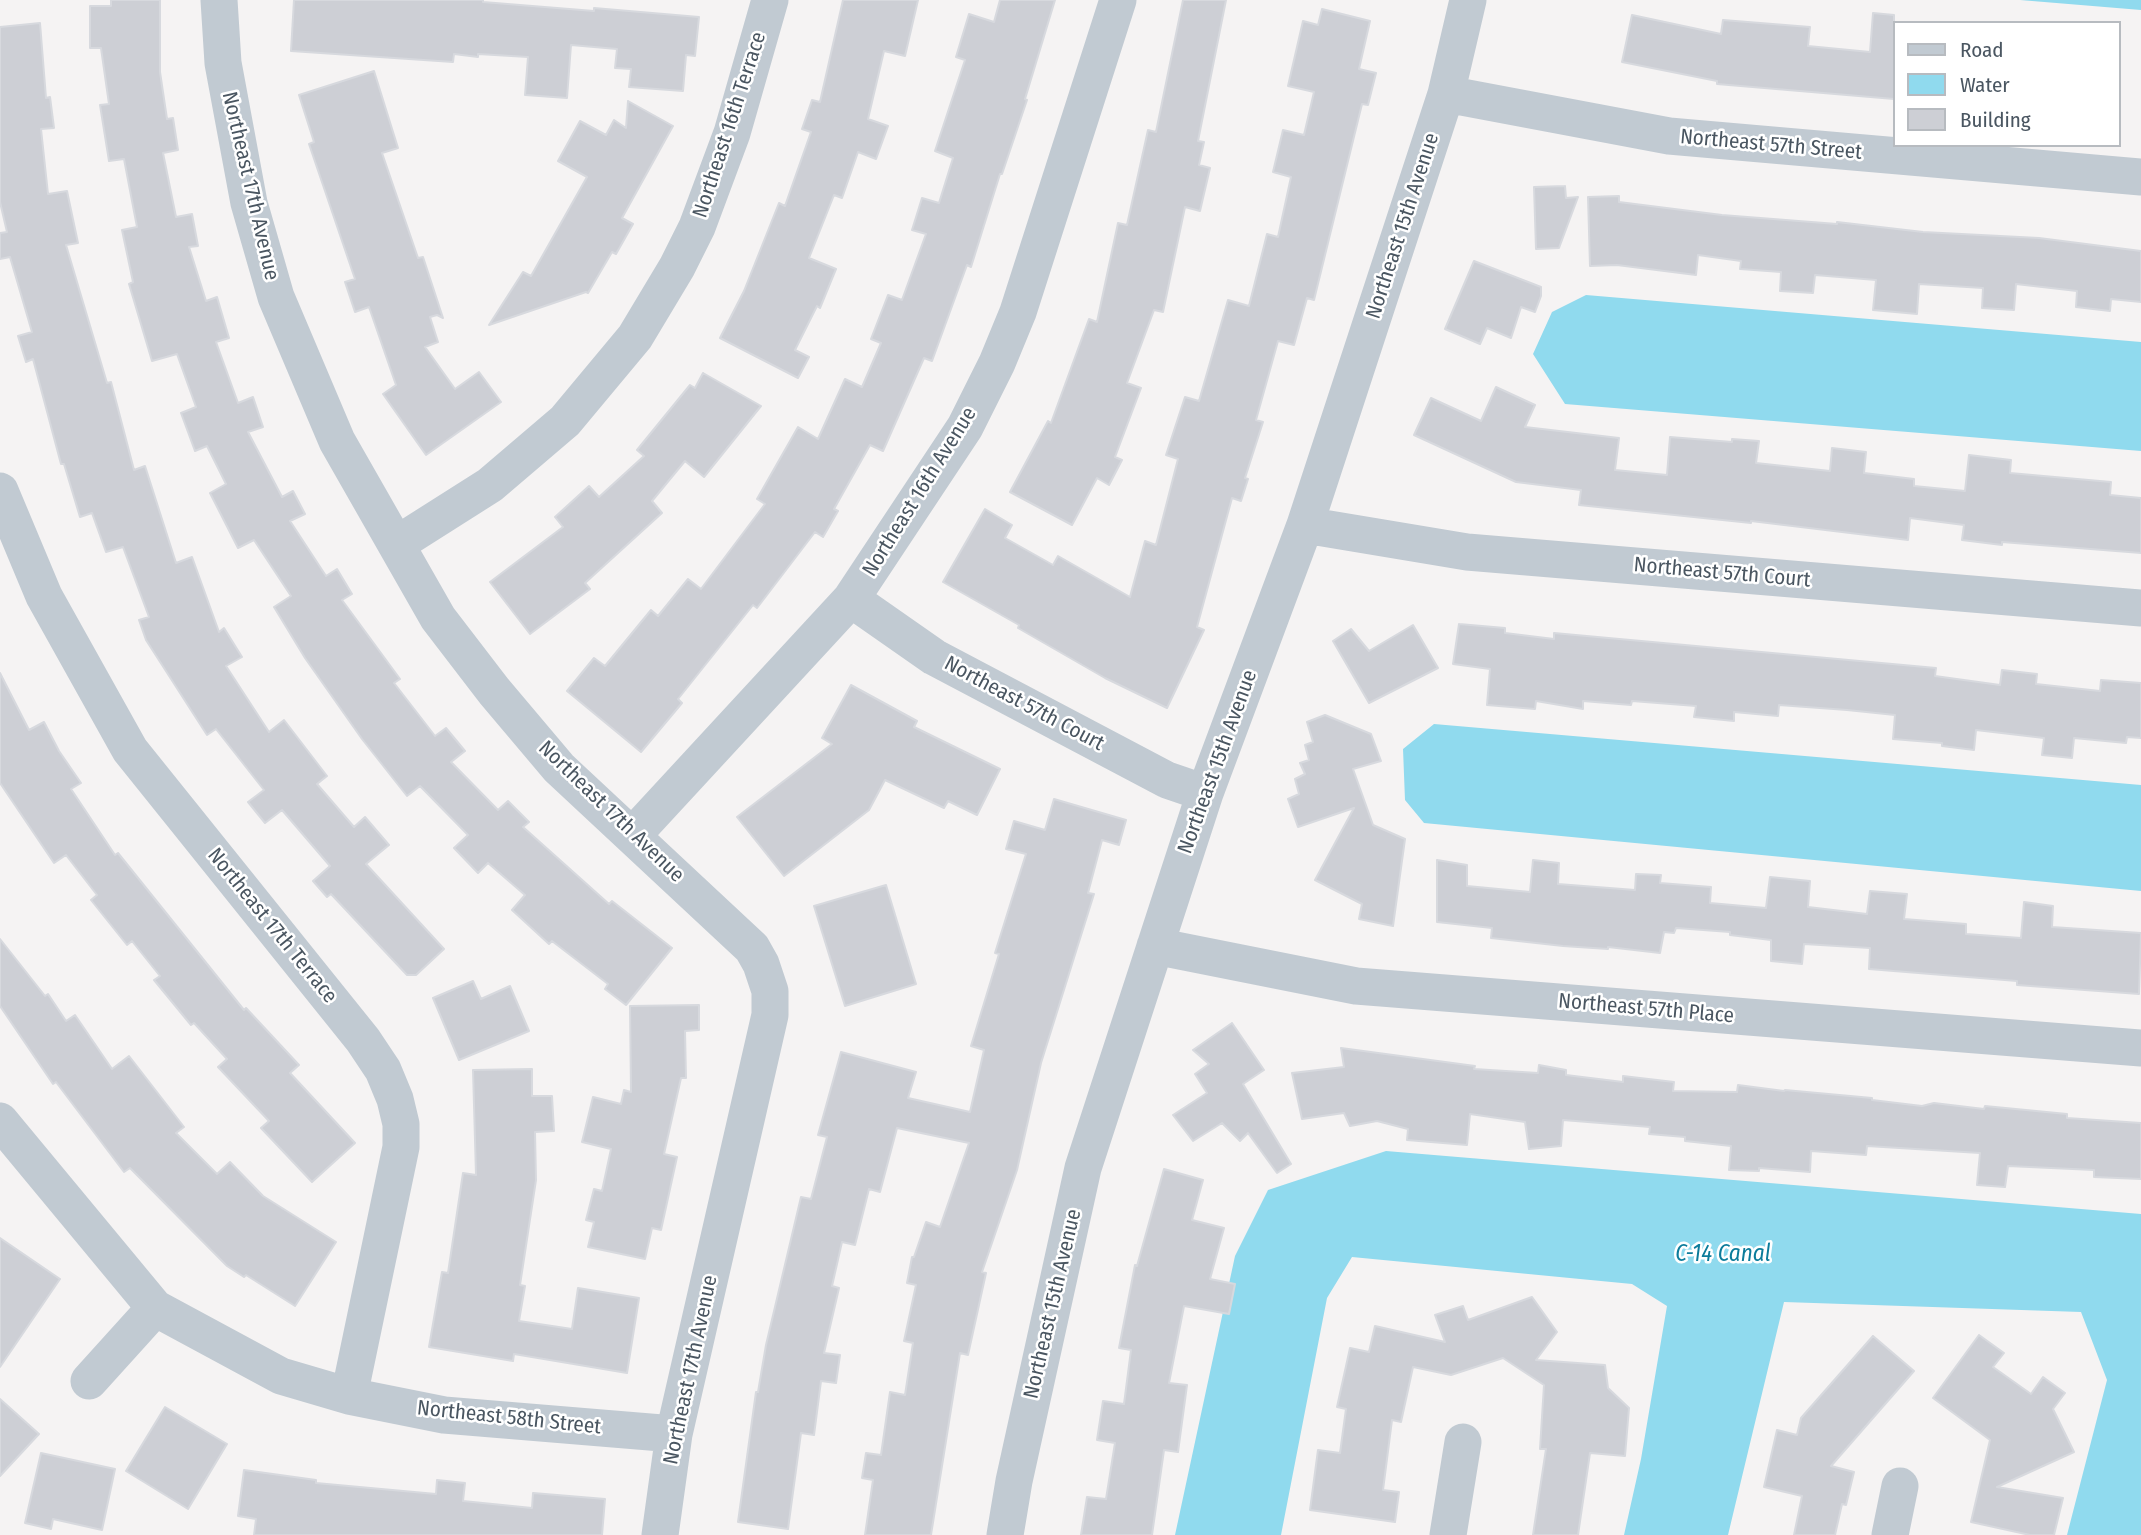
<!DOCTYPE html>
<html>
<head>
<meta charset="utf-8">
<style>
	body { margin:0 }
	#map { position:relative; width:2141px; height:1535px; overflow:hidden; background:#f5f3f3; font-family:"Fira Sans Condensed",sans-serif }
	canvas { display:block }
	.legend { position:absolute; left:1893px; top:21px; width:228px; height:126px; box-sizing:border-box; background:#fff; border:2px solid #b7bbc0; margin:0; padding:9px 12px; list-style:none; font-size:21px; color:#4a5661 }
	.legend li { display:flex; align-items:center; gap:14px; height:35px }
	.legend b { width:35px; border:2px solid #b7bbc0 }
</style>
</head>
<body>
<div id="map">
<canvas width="2141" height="1535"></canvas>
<ul class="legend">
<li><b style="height:9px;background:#c1cad2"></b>Road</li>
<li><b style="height:19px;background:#90daee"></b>Water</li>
<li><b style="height:19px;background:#cdcfd5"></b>Building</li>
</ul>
</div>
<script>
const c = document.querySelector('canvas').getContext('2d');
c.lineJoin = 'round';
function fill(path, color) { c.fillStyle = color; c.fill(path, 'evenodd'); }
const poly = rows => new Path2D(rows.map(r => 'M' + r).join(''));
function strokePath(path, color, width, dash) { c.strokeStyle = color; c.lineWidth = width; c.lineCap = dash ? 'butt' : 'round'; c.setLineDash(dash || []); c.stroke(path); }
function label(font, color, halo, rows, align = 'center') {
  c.font = font + ' "Fira Sans Condensed",sans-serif'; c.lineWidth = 5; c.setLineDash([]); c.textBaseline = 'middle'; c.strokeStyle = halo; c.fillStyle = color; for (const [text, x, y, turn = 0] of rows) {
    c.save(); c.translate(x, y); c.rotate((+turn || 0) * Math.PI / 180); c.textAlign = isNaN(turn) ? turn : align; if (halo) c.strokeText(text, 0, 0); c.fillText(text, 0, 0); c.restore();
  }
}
const water = poly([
	[2020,0,2141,0,2141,10],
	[1586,295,2141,342,2141,451,1565,404,1533,354,1552,312],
	[1434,724,2141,785,2141,891,1424,823,1405,800,1403,749],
	[1386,1151,2141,1214,2141,1535,2067,1535,2107,1380,2081,1312,1784,1302,1728,1535,1624,1535,1641,1459,1667,1306,1632,1284,1352,1257,1327,1298,1281,1535,1175,1535,1235,1256,1268,1190]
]);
const building = poly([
	[111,0,160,0,160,72,167,119,173,118,178,150,163,153,176,217,192,214,198,246,189,247,206,301,217,297,229,338,216,342,238,403,253,397,263,427,248,432,282,497,293,491,305,514,290,521,326,576,337,569,352,594,342,600,400,679,394,683,435,736,446,728,465,751,451,762,498,810,508,801,529,822,523,827,609,904,612,901,672,948,626,1005,605,989,608,984,552,941,549,944,512,910,525,895,488,863,478,873,454,848,468,835,420,786,407,796,362,739,305,658,274,607,291,596,254,540,238,548,210,493,226,484,207,446,195,451,181,413,196,407,177,354,152,361,129,284,133,282,122,230,137,227,124,159,109,161,100,105,109,104,101,48,90,48,90,6,111,6,111,0],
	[294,0,483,0,483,2,594,11,594,8,699,17,695,56,686,55,683,91,629,87,631,69,615,68,617,49,571,45,567,98,525,95,528,57,478,54,478,57,454,54,453,62,291,51,294,0],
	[843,0,918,0,905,56,884,51,868,119,888,126,876,159,858,152,842,198,834,195,809,258,836,269,820,308,817,306,795,350,809,357,798,378,720,338,744,291,779,203,785,206,811,132,802,129,812,100,820,102,843,0],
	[1000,0,1055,0,1025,99,1027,100,1002,174,1000,174,971,267,967,265,932,361,924,358,883,451,870,445,834,509,838,511,823,537,815,532,757,608,753,605,678,699,682,703,641,752,567,691,594,658,605,666,651,610,658,616,688,579,701,589,765,504,757,499,798,427,818,439,845,379,862,387,881,343,871,339,888,295,902,300,926,234,912,230,922,198,939,203,953,158,935,151,965,60,956,57,969,14,994,22,1000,0],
	[1183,0,1226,0,1198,141,1204,142,1199,165,1210,168,1200,211,1185,207,1163,312,1154,310,1127,383,1141,388,1115,457,1122,460,1109,485,1097,478,1072,525,1010,492,1048,421,1051,423,1089,319,1097,322,1118,223,1127,225,1148,130,1156,132,1183,0],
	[1322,9,1370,21,1359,69,1376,73,1368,105,1362,104,1314,300,1307,298,1294,345,1278,341,1256,420,1263,422,1245,478,1248,479,1241,501,1232,498,1197,627,1204,630,1167,708,1105,678,1018,628,1019,625,943,582,985,509,1012,525,1005,538,1053,565,1058,556,1130,597,1145,541,1156,545,1178,459,1166,455,1185,397,1199,401,1228,300,1249,306,1267,234,1278,237,1291,177,1273,172,1283,130,1304,135,1314,92,1288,86,1303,21,1318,25,1322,9],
	[1873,13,1894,15,1894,99,1717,84,1717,81,1622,62,1632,15,1721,34,1723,20,1810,27,1808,46,1870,52,1873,13],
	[40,23,46,98,50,97,54,128,41,129,48,194,67,191,78,243,66,245,107,383,111,382,134,470,145,466,176,563,192,557,219,632,224,628,242,657,226,666,269,732,284,720,327,776,317,784,354,827,365,817,389,845,366,864,444,949,416,975,407,975,331,894,327,897,313,881,330,866,282,810,265,823,248,802,264,790,216,729,207,735,146,640,139,620,149,617,123,547,106,552,92,513,80,517,64,464,61,464,33,359,26,362,18,336,32,332,10,257,0,259,0,233,7,232,0,202,0,27,40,23],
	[374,71,398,148,382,153,418,258,423,257,443,318,437,315,430,317,438,342,425,347,455,389,479,372,501,402,426,455,383,394,396,385,369,307,355,312,345,282,355,279,309,144,314,142,299,95,374,71],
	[628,101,673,126,622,218,633,224,616,254,612,252,588,293,586,292,489,325,523,272,531,276,587,177,558,161,580,121,606,135,614,120,626,128,628,101],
	[1565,186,1566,198,1578,197,1559,248,1536,249,1534,187,1565,186],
	[1619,196,1619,202,1722,215,1837,224,1837,222,1923,232,2039,238,2141,251,2141,302,2111,299,2110,311,2076,307,2077,291,2016,284,2014,310,1982,308,1983,288,1919,284,1917,314,1873,310,1876,280,1815,275,1813,293,1780,291,1781,272,1740,269,1741,261,1698,255,1696,275,1617,265,1590,266,1588,197,1619,196],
	[1474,261,1541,287,1541,296,1535,312,1521,307,1511,338,1487,328,1480,344,1445,329,1474,261],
	[703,373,761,406,704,477,685,461,652,501,662,513,585,583,590,589,530,634,490,582,563,527,555,517,589,486,599,497,644,456,637,450,690,385,695,388,703,373],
	[1496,387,1535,405,1525,427,1619,438,1615,470,1667,475,1670,437,1732,442,1732,439,1759,441,1756,463,1830,471,1832,448,1866,452,1864,473,1914,479,1914,486,1965,491,1969,455,2011,460,2010,473,2111,482,2110,495,2141,498,2141,553,2002,542,2002,545,1962,540,1964,525,1910,518,1908,540,1751,521,1751,523,1579,505,1581,490,1516,482,1414,435,1431,398,1481,421,1496,387],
	[1459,624,1505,628,1505,633,1554,639,1554,633,1936,668,1935,676,2000,685,2002,670,2037,674,2036,684,2100,691,2101,680,2141,683,2141,738,2127,737,2126,743,2074,738,2072,758,2042,755,2044,738,1976,730,1974,750,1942,746,1942,743,1893,739,1895,715,1847,710,1779,705,1778,716,1734,712,1734,721,1694,717,1696,706,1632,701,1631,705,1583,701,1583,709,1536,701,1535,709,1487,705,1490,669,1453,664,1459,624],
	[1413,625,1438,668,1369,703,1333,641,1351,629,1369,651,1413,625],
	[0,673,29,730,44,722,59,751,81,783,71,789,115,855,118,853,244,1010,246,1008,299,1065,290,1073,355,1143,312,1182,261,1128,269,1121,218,1067,227,1059,194,1023,191,1025,154,980,160,976,132,941,127,945,91,900,97,895,66,855,54,863,0,783,0,673],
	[851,685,917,721,914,727,1000,769,977,815,948,801,944,808,885,780,869,810,784,876,737,817,832,744,822,738,851,685],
	[1325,715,1371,734,1381,761,1353,769,1373,825,1405,839,1393,926,1359,919,1362,904,1315,880,1354,808,1298,827,1288,799,1299,794,1295,779,1305,774,1300,763,1309,760,1305,745,1313,742,1307,722,1325,715],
	[1054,799,1126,820,1119,845,1102,840,1088,893,1094,894,1041,1063,1017,1170,982,1272,986,1273,968,1355,960,1353,931,1535,865,1535,873,1480,862,1478,866,1453,881,1455,890,1392,905,1395,913,1343,904,1341,916,1285,907,1283,912,1257,914,1257,926,1222,940,1227,969,1143,897,1128,880,1192,869,1189,855,1245,842,1242,832,1286,839,1288,824,1353,840,1355,836,1383,821,1381,814,1435,801,1433,788,1529,738,1522,756,1392,758,1392,766,1345,801,1197,811,1199,827,1137,818,1135,841,1052,916,1072,908,1098,970,1112,984,1050,971,1046,999,954,995,953,1026,854,1006,849,1014,821,1045,830,1054,799],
	[1437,860,1467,865,1467,886,1530,892,1533,860,1559,863,1558,884,1635,890,1636,874,1661,875,1660,883,1711,887,1710,903,1766,908,1770,877,1810,881,1808,907,1867,914,1870,891,1907,894,1904,919,1966,924,1966,934,2021,938,2024,902,2053,906,2052,927,2141,933,2139,994,2017,985,2017,981,1869,969,1870,948,1804,944,1802,964,1771,961,1771,940,1730,935,1730,932,1676,928,1674,933,1664,932,1660,953,1608,947,1608,949,1563,946,1491,938,1492,928,1437,922,1437,860],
	[886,885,916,984,845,1006,814,906,886,885],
	[0,939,45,996,48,994,66,1021,75,1015,112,1069,129,1056,184,1127,176,1133,217,1174,230,1162,263,1196,336,1242,295,1306,246,1275,244,1277,227,1266,130,1168,124,1172,56,1082,53,1084,0,1006,0,939],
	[473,981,481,999,510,986,529,1031,459,1060,433,998,473,981],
	[699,1005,699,1030,685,1031,686,1078,681,1078,664,1154,677,1157,661,1230,652,1228,645,1259,588,1247,594,1222,586,1220,594,1189,602,1191,611,1149,582,1142,593,1097,621,1104,624,1090,631,1092,630,1006,699,1005],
	[1232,1023,1264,1070,1243,1084,1291,1164,1277,1173,1248,1133,1240,1141,1222,1123,1193,1141,1173,1115,1207,1093,1195,1074,1209,1064,1193,1050,1232,1023],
	[1341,1048,1475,1066,1474,1069,1538,1073,1539,1065,1566,1070,1566,1075,1623,1082,1623,1076,1674,1082,1673,1091,1737,1092,1738,1085,1784,1091,1785,1090,1872,1098,1872,1100,1922,1106,1934,1103,1984,1109,1985,1106,2067,1114,2067,1118,2141,1123,2141,1179,2094,1177,2094,1170,2008,1166,2005,1187,1977,1185,1980,1153,1867,1146,1866,1155,1811,1151,1810,1172,1759,1168,1759,1171,1729,1170,1731,1146,1685,1141,1685,1137,1649,1134,1650,1127,1563,1120,1561,1146,1529,1149,1525,1122,1470,1114,1467,1145,1407,1140,1408,1129,1377,1121,1350,1126,1344,1113,1302,1119,1292,1073,1344,1067,1341,1048],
	[532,1069,532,1096,552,1096,554,1131,535,1132,536,1180,520,1285,525,1286,519,1321,572,1329,578,1288,639,1298,627,1373,514,1354,513,1361,429,1347,442,1272,448,1273,463,1173,476,1175,473,1070,532,1069],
	[1164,1169,1203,1180,1192,1220,1224,1228,1210,1279,1235,1284,1229,1314,1184,1306,1169,1383,1187,1385,1178,1452,1164,1450,1152,1535,1081,1535,1087,1497,1106,1499,1115,1443,1097,1440,1103,1401,1124,1404,1131,1350,1119,1348,1135,1265,1137,1266,1164,1169],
	[0,1238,60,1279,0,1367,0,1238],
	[1532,1297,1557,1332,1536,1360,1605,1365,1608,1388,1629,1408,1625,1456,1590,1453,1578,1535,1533,1535,1546,1449,1540,1449,1544,1385,1503,1358,1451,1375,1413,1367,1401,1422,1392,1420,1383,1490,1399,1492,1395,1522,1310,1510,1318,1450,1340,1453,1346,1409,1337,1407,1350,1348,1369,1352,1375,1326,1445,1342,1435,1315,1463,1306,1468,1320,1532,1297],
	[1979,1335,2004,1353,1993,1367,2031,1394,2043,1377,2065,1393,2053,1409,2074,1452,1997,1487,2063,1498,2054,1535,2030,1535,1971,1522,1990,1440,1933,1398,1979,1335],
	[1873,1336,1914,1371,1831,1466,1854,1472,1846,1505,1842,1504,1835,1535,1794,1535,1802,1496,1764,1487,1777,1430,1797,1435,1801,1418,1873,1336],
	[0,1399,39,1434,0,1476,0,1399],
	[165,1407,227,1444,188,1509,126,1471,165,1407],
	[41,1453,115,1469,102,1530,53,1519,51,1529,25,1523,41,1453],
	[244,1470,316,1480,316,1483,436,1494,437,1480,465,1483,463,1501,532,1508,533,1493,605,1499,602,1535,254,1535,256,1519,238,1516,244,1470]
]);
const minor = poly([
	[219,0,223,63,249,203,276,297,337,441,438,618,494,691,559,768,752,948,761,964,770,991,770,1015,674,1434,660,1535],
	[1446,94,1669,136,2141,177],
	[0,491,44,596,130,750,363,1040,383,1070,395,1099,401,1124,401,1147,349,1396],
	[1305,525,1467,552,2141,608],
	[397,544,490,485,565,421,635,337,677,267,697,227,732,133,770,0],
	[851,599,934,657,1167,780,1205,793],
	[633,835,851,599,965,427,997,363,1018,312,1118,0],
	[1155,946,1356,986,2141,1048],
	[0,1121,155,1308,281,1376,349,1396,444,1415,674,1434],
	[89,1381,155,1308],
	[1005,1535,1014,1481,1083,1168,1205,793,1305,525,1446,94,1468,0],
	[1448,1535,1463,1442],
	[1890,1535,1900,1486]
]);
const streetNames = [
	["Northeast 16th Terrace",730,125,-72],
	["Northeast 57th Street",1771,145,5],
	["Northeast 17th Avenue",250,186,77],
	["Northeast 15th Avenue",1403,226,-72],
	["Northeast 16th Avenue",920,492,-58],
	["Northeast 57th Court",1722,573,5],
	["Northeast 57th Court",1024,704,28],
	["Northeast 15th Avenue",1218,762,-70],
	["Northeast 17th Avenue",611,812,44],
	["Northeast 17th Terrace",272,926,51],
	["Northeast 57th Place",1646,1009,5],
	["Northeast 15th Avenue",1053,1304,-77],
	["Northeast 17th Avenue",691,1370,-78],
	["Northeast 58th Street",509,1418,6]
];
const waterNames = [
	["C-14 Canal",1723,1255]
];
fill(water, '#90daee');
fill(building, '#cdcfd5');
strokePath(building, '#d7d9de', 2);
strokePath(minor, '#c1cad2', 37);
label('21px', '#4a5661', '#fff', streetNames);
label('italic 23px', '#0c7c9b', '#fff', waterNames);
</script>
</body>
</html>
